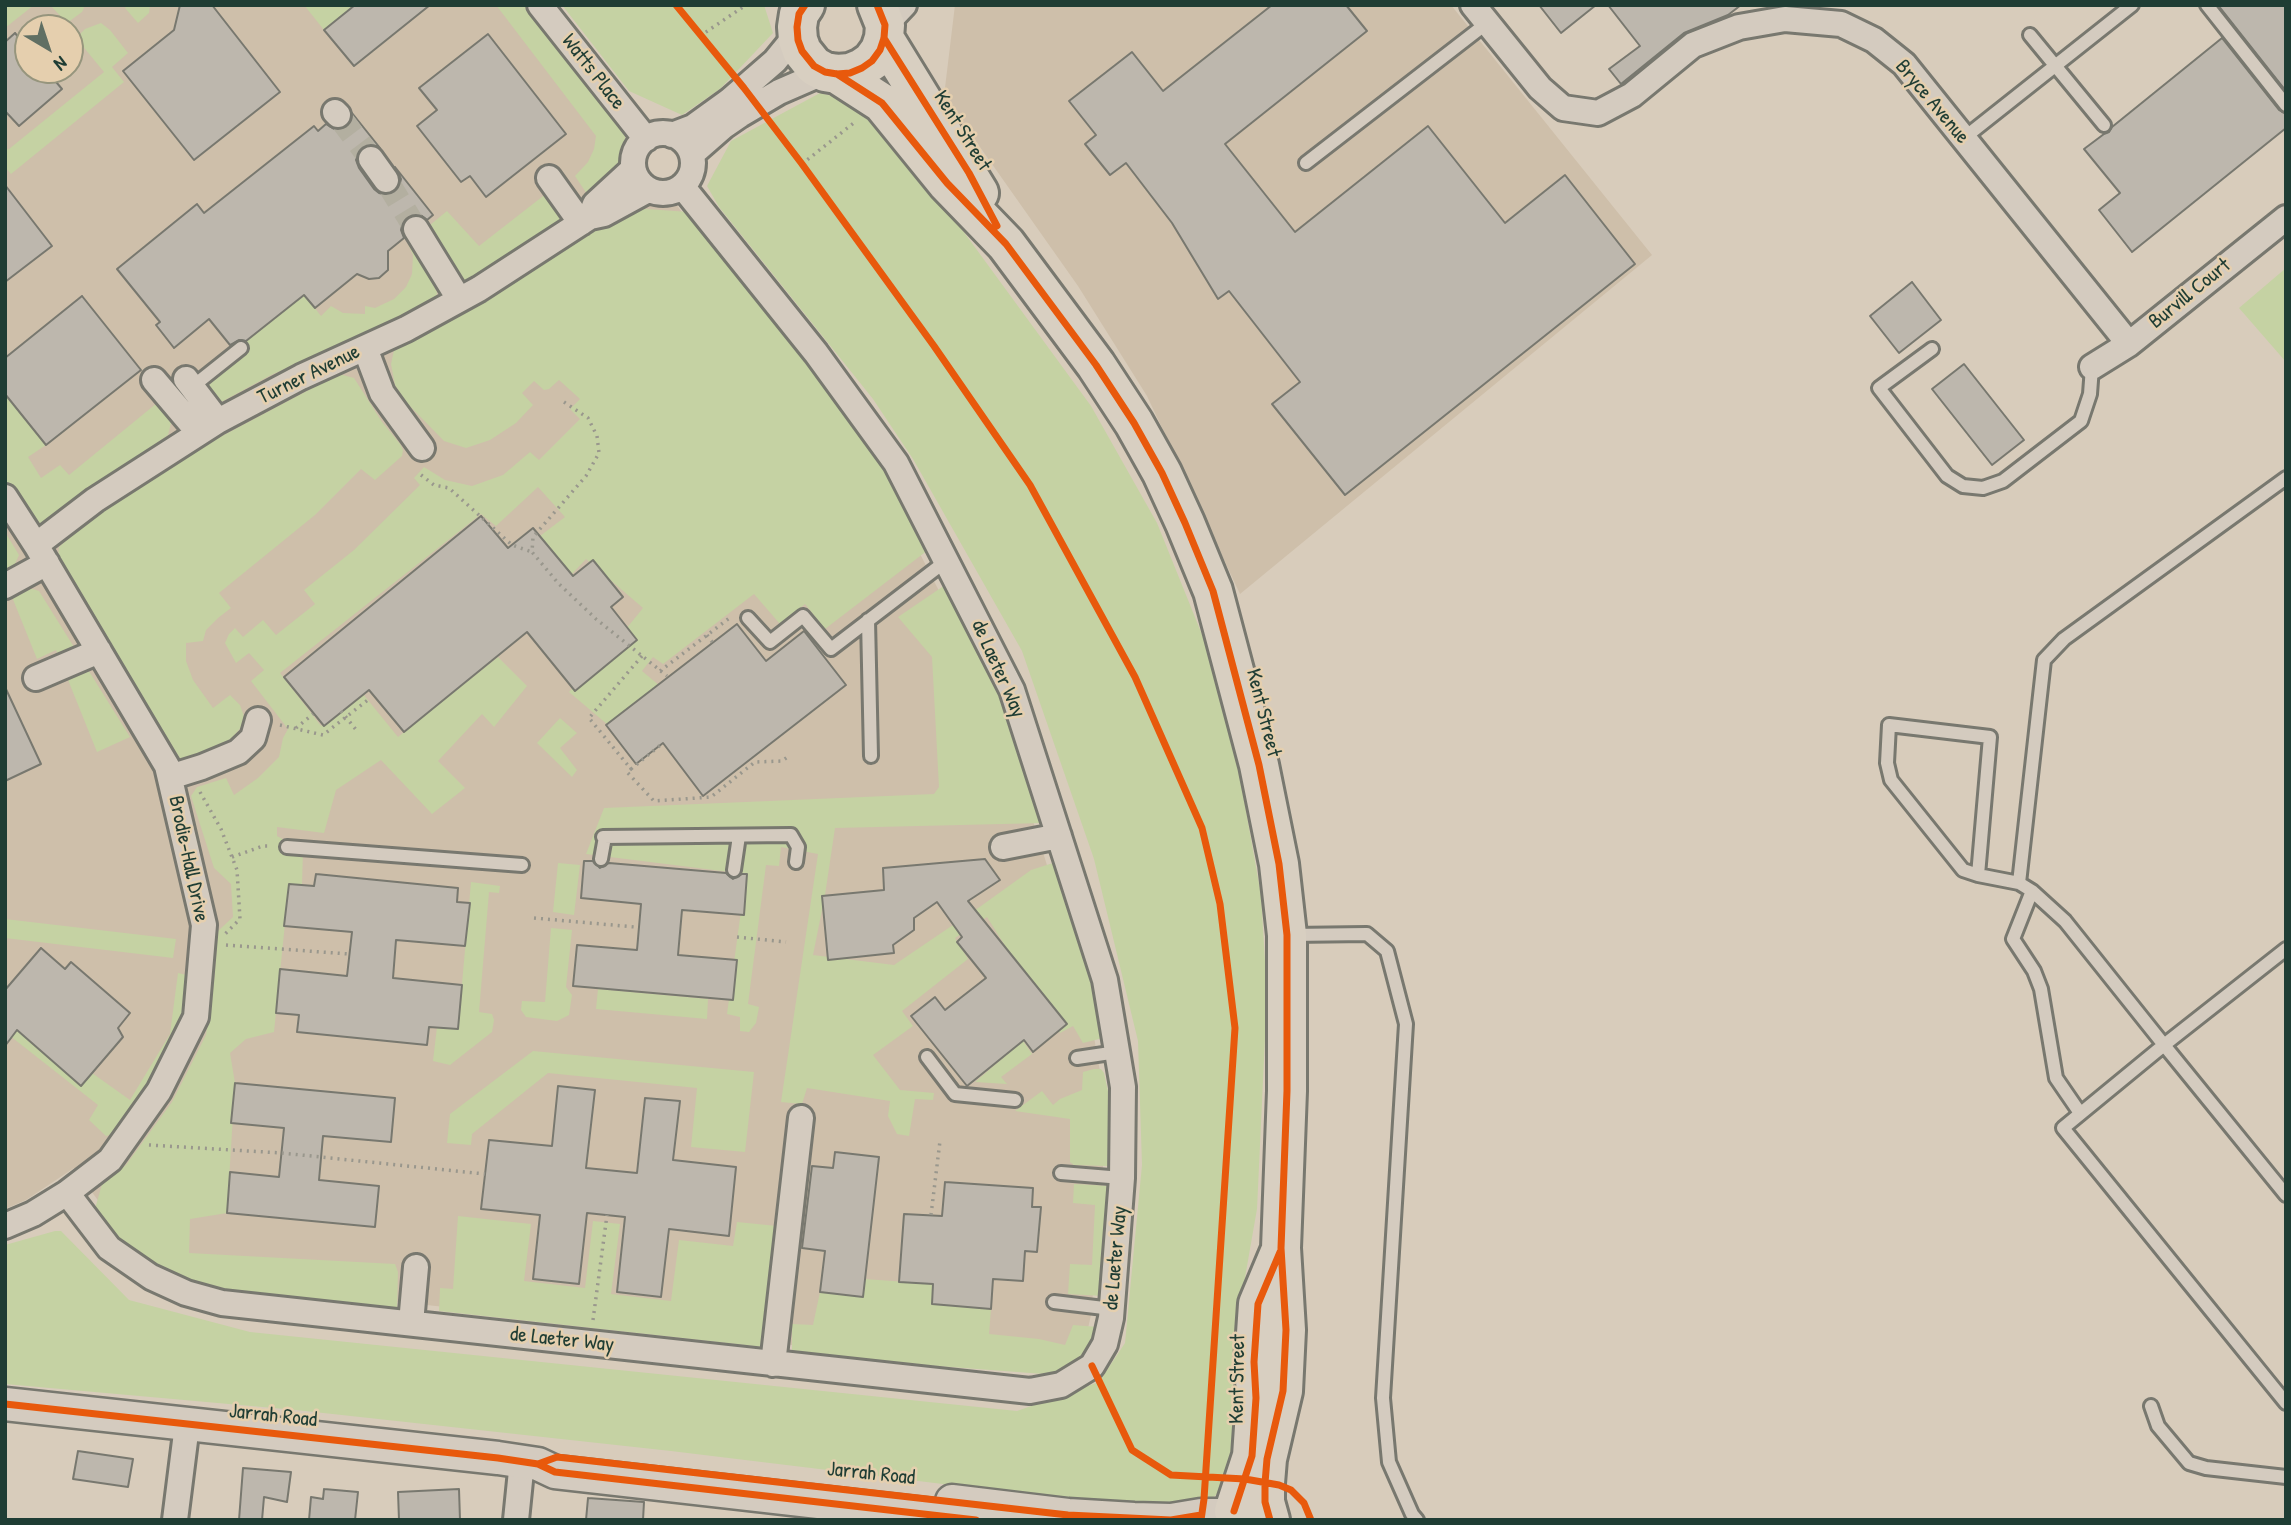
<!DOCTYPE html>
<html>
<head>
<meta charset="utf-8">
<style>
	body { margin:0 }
	#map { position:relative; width:2291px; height:1525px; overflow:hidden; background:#d8ccbb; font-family:"Patrick Hand",sans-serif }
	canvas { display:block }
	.frame { position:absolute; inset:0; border:7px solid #1f3d34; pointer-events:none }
	.north { position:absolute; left:14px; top:14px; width:70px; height:70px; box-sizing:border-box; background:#e5cfae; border:2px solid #96957d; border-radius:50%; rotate:141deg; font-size:19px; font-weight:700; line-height:28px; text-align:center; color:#1f3d34 }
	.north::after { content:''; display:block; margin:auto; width:24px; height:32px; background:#606f63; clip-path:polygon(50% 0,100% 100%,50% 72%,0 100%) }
</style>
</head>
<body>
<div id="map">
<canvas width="2291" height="1525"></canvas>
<div class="frame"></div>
<div class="north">N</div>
</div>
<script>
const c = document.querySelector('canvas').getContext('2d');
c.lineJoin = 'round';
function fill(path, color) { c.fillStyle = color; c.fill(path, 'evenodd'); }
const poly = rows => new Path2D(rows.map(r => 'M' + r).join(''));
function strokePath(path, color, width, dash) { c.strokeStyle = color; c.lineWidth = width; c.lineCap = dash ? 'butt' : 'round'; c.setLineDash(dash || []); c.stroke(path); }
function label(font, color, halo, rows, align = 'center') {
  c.font = font + ' "Patrick Hand",sans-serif'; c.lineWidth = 5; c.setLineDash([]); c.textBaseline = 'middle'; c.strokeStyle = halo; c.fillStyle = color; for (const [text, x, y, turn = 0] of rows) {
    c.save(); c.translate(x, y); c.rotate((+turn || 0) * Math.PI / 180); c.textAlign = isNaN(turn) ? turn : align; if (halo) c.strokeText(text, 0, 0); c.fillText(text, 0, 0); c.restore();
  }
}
const built = poly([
	[5,5,515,5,671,198,801,365,879,474,994,698,1085,985,1103,1089,1103,1178,1091,1315,1086,1337,1029,1371,226,1283,123,1234,74,1168,26,1200,5,1209],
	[28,28,70,28,70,70,28,70],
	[955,5,1451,5,1652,255,1240,594,1147,396,1078,286,944,96]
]);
const green = poly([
	[5,5,34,5,5,28],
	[50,5,82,5,84,8,82,12,67,23],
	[127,5,150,5,149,13,138,23,125,8],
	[304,5,355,5,324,30],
	[496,5,528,5,624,127,627,152,617,171,589,197,575,176,588,162,594,149,596,136],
	[562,5,764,5,773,33,720,89,682,115,629,91],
	[101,23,110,30,128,53,112,67,124,82,11,174,5,167,5,150,9,149,104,72,76,38,85,29],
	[820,93,844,99,859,107,878,128,955,220,1091,406,1157,523,1207,647,1240,777,1261,895,1267,995,1257,1209,1240,1306,1235,1384,1237,1449,1229,1478,1216,1495,1190,1514,671,1451,296,1410,5,1384,5,1245,55,1231,61,1231,129,1300,250,1332,1017,1411,1099,1382,1125,1343,1142,1165,1138,1041,1094,859,1022,651,913,459,873,399,719,207,707,186,731,141],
	[547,193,564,217,562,223,466,283,430,225,447,211,479,246],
	[633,208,689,212,826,387,883,468,928,550,825,629,805,604,780,624,754,594,663,664,653,657,642,671,660,686,608,725,569,692,613,645,643,608,586,559,571,575,540,536,565,517,538,487,496,526,481,514,280,673,321,726,363,694,398,737,498,657,527,686,494,727,482,714,438,761,465,788,432,814,381,760,336,790,324,833,277,827,277,836,303,850,302,885,289,884,274,1032,246,1039,230,1053,235,1083,227,1213,190,1219,189,1253,395,1264,398,1272,397,1310,283,1300,208,1289,167,1272,131,1251,110,1233,95,1209,102,1184,126,1165,172,1102,206,1035,214,982,218,931,233,917,231,884,214,868,191,796,197,787,226,778,234,795,258,778,279,757,283,738,288,729,251,681,264,670,249,653,236,663,225,643,229,634,235,628,243,637,263,620,276,635,315,604,304,590,354,550,420,485,414,478,424,467,445,480,472,486,503,475,530,452,539,460,580,419,570,409,580,399,559,380,549,389,544,390,534,381,522,393,533,405,516,423,490,440,466,448,444,441,407,403,395,385,391,364,394,350,501,289,593,229],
	[405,237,415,249,437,292,436,300,429,305,271,375,223,401,215,402,200,386,248,350,241,340,292,279,321,316,331,306,343,313,365,314,365,306,375,308,394,299,406,287,412,274,413,255],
	[2286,268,2286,362,2239,308],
	[339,374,354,378,382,422,400,444,403,450,402,456,375,480,361,469,315,515,219,593,231,608,218,618,206,630,203,641,186,643,186,661,193,680,213,708,230,695,240,705,246,722,229,741,181,760,58,561,59,547,103,506,207,444],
	[5,394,46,445,28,457,41,478,60,465,69,475,157,403,172,419,168,435,36,527,5,480],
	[5,532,19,555,14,566,5,571],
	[948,583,1001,685,1044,823,835,828,825,895,813,955,894,965,981,906,1031,870,1053,863,1091,975,1103,1038,1083,1043,1073,1026,1060,1033,987,917,955,938,968,959,902,1011,913,1026,873,1055,900,1090,934,1093,933,1100,915,1099,909,1136,897,1134,888,1116,890,1101,807,1088,802,1104,781,1102,818,854,781,847,779,866,766,865,748,1004,759,1007,756,1023,749,1032,740,1031,740,1017,727,1014,746,874,586,854,604,808,934,794,939,787,932,657,898,617],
	[26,587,39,591,130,737,97,752,56,650,37,659,12,597],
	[560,718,577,733,560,748,577,770,572,777,537,743],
	[558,863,580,865,574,915,553,912],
	[471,882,500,886,499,893,489,892,479,1012,492,1014,494,1020,492,1032,450,1065,433,1061,437,1027,458,1029],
	[5,919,176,939,173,958,5,938],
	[551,928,572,930,566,987,572,995,569,1015,557,1021,526,1017,521,1010,522,1001,545,1002],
	[178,973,191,976,181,1032,150,1091,119,1132,106,1136,89,1120,98,1105,5,1032,5,1020,81,1085,92,1073,130,1100,170,1034],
	[598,989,708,999,707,1019,596,1009],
	[1023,1041,1032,1054,1001,1077,1007,1084,975,1082],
	[533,1051,754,1072,745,1152,691,1147,697,1088,548,1073,472,1134,471,1145,447,1143,450,1114],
	[1094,1069,1101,1069,1104,1073,1108,1091,1108,1166,1074,1165,1070,1162,1070,1119,1015,1111,1042,1091,1053,1105,1060,1099,1082,1090,1083,1072],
	[1074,1184,1110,1186,1103,1296,1068,1294,1070,1264,1092,1265,1095,1205,1073,1203],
	[458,1216,531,1224,524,1281,585,1288,593,1221,620,1224,611,1294,671,1301,679,1240,733,1246,737,1222,777,1226,763,1347,439,1311,440,1288,453,1289],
	[865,1279,933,1284,932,1304,991,1309,989,1334,1039,1339,1065,1345,1073,1325,1098,1327,1087,1353,1057,1375,792,1355,792,1324,813,1325,820,1292]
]);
const building = poly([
	[180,5,212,5,280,92,194,160,123,71,174,30,180,5],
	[355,5,430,5,354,66,324,30,355,5],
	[1272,5,1346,5,1367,31,1225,144,1295,232,1428,126,1505,223,1565,175,1635,264,1345,495,1272,404,1300,382,1229,291,1218,299,1172,223,1126,163,1110,175,1085,144,1096,135,1069,101,1132,52,1163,91,1272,5],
	[1539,5,1596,5,1561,33,1539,5],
	[1608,5,1741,5,1728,15,1684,33,1621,84,1609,69,1640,46,1608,5],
	[2218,5,2286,5,2286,91,2218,5],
	[15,33,28,49,28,70,46,70,62,89,19,126,5,111,5,42,15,33],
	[488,34,566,134,486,197,470,176,461,182,417,126,437,110,419,88,488,34],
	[2222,38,2279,110,2286,114,2286,128,2132,252,2099,210,2120,193,2084,149,2104,134,2109,132,2112,127,2222,38],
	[352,113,380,148,370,144,363,147,358,152,356,160,359,168,374,189,379,193,387,195,395,192,399,187,401,179,395,167,433,215,427,220,422,216,415,214,409,216,403,221,401,230,404,238,388,251,388,270,379,278,369,279,357,274,315,308,304,295,246,341,239,340,230,345,209,319,174,348,156,325,160,322,117,269,197,204,204,213,314,126,318,131,326,124,334,129,342,129,349,125,352,113],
	[5,185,52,246,5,282,5,185],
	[1912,282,1941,320,1899,353,1870,316,1912,282],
	[82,296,141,370,46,445,5,394,5,358,82,296],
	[1964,364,2024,440,1992,465,1932,389,1964,364],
	[481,516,508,548,533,528,573,576,593,560,623,597,611,607,637,640,575,691,527,632,404,732,369,690,324,726,284,677,481,516],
	[737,624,766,661,804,631,846,685,703,796,663,743,636,764,606,725,737,624],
	[5,687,41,764,5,781,5,687],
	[985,859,1000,880,968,901,1067,1024,1033,1052,1024,1040,967,1086,911,1016,935,997,945,1010,986,978,957,942,962,937,937,902,914,918,914,930,893,945,894,953,828,960,822,896,884,890,883,868,985,859],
	[584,861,593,861,600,868,609,863,726,873,733,879,742,874,747,874,744,915,682,910,678,955,737,960,733,1000,573,986,577,945,637,950,641,904,581,898,584,861],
	[316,874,458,888,457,902,470,903,465,946,396,940,393,978,462,985,458,1029,429,1027,427,1045,297,1032,299,1015,276,1013,280,969,347,976,352,932,284,926,289,884,314,886,316,874],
	[41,948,65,969,71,962,130,1013,118,1028,123,1037,81,1086,17,1030,5,1046,5,990,41,948],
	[235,1083,395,1098,391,1142,323,1136,319,1180,379,1186,375,1227,227,1213,230,1172,279,1177,284,1128,231,1123,235,1083],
	[558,1086,595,1090,586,1168,637,1173,645,1098,680,1101,673,1160,736,1167,729,1236,669,1229,661,1297,617,1292,625,1217,587,1213,579,1284,533,1279,540,1215,481,1209,489,1140,552,1146,558,1086],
	[835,1152,879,1157,863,1297,820,1292,825,1251,802,1248,812,1166,833,1168,835,1152],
	[945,1182,1033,1188,1032,1207,1041,1207,1037,1252,1025,1251,1023,1281,993,1279,991,1309,932,1304,933,1284,899,1282,904,1214,942,1216,945,1182],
	[78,1451,133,1459,128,1487,73,1479,78,1451],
	[243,1468,291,1472,287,1502,264,1497,262,1520,239,1520,243,1468],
	[324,1489,358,1492,355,1520,309,1520,311,1497,323,1499,324,1489],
	[459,1489,460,1520,399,1520,398,1492,459,1489],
	[588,1498,644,1502,643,1520,586,1520,588,1498]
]);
const minorTunnel = poly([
	[338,115,371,159],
	[386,180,416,229]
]);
const path = poly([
	[700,36,746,5],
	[802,164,855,122],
	[564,402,588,418,597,436,599,453,586,476,533,537,532,552,558,583,596,619,667,676],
	[421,475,434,485,449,488,512,545,532,552],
	[707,635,713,643],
	[642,656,589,718,631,769,627,772,654,801,711,797,755,762,782,761,789,756],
	[660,671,732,616],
	[341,711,357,731],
	[280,725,323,735,369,699],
	[296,728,313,714],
	[631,769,663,743],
	[200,792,221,829,237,870,240,919,225,934],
	[232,857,263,846,271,846],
	[534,918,635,927],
	[737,937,786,942],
	[226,945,349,954],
	[149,1145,282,1153,485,1174],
	[931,1215,940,1141],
	[593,1320,607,1215]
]);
const service = poly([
	[2207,5,2286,105],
	[2030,35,2104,125],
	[1964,138,2132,5],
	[1306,163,1487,23],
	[1932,349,1879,388,1947,476,1963,486,1983,488,2003,481,2081,421,2090,394,2092,367],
	[192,387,241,348],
	[2286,478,2064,639,2044,660,2019,883,2032,891,2065,921,2164,1045,2063,1128,2286,1403],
	[748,618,770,642,803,616,831,649,946,561],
	[868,620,871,756],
	[603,837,791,835,798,847,796,862],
	[287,847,522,865],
	[601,859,605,837],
	[734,870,739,836],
	[1978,875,1990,737,1889,725,1887,763,1891,780,1963,870,1978,875,2019,883],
	[2032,891,2013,939,2034,971,2041,989,2056,1078,2080,1113],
	[1291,935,1367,934,1387,951,1406,1024,1383,1398,1389,1462,1412,1514,1417,1520],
	[2286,949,2164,1045,2286,1195],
	[927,1057,955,1094,1015,1100],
	[1077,1058,1117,1052],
	[1061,1173,1122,1178],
	[1054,1302,1112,1309],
	[2151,1406,2158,1426,2189,1463,2206,1468,2286,1477]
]);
const minor = poly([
	[540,5,646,139],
	[1473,5,1540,88,1563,108,1598,113,1632,95,1693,45,1739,27,1785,19,1841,24,1874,40,1904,64,2129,344],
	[885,25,904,5],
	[335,112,338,115],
	'633 163a30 30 0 1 1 60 0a30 30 0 1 1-60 0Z',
	[672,135,693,127,729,101,775,61,797,34],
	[692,154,724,126,740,115,779,92,825,72],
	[371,159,386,180],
	[549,178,581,223],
	[590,217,595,204,633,169],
	[416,229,459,299],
	[365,348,382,393,422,448],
	[2092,367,2129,344,2286,218],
	[186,379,218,421],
	[154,380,199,433],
	[5,497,36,545,167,766,204,925,196,1017,159,1091,110,1160,67,1193,33,1214,5,1226],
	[36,545,95,500,218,421,301,377,406,329,479,289,590,217,604,214,648,190],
	[5,586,47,563],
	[36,678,99,651],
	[170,777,202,767,238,752,253,738,258,720],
	[1003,847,1059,836],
	[67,1193,109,1248,151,1277,186,1293,222,1303,1030,1391,1061,1385,1092,1366,1105,1344,1111,1318,1122,1178,1123,1087,1105,980,1012,690,896,463,816,353,682,186],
	[411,1323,416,1267],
	[773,1364,801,1118],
	[175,1520,187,1425],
	[516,1520,522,1461]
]);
const tertiary = poly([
	[5,1404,498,1458,538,1464,555,1472,976,1520],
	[952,1501,1068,1515,1134,1519,1171,1520,1201,1515,1228,1515]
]);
const primary = poly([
	[805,5,799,14,797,27,798,40,802,51,814,66,825,72,837,74,850,73,862,68,872,61,880,50,884,38,885,25,877,5],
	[884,38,979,193],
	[837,74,882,103,947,183,1006,244,1096,365,1134,423,1162,473,1185,523,1213,591,1259,765,1279,864,1287,935,1287,1091,1281,1248,1286,1330,1283,1391,1267,1459,1265,1483,1265,1502,1270,1520],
	[1234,1511,1252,1456,1256,1398,1254,1362,1258,1304,1279,1254]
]);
const cycleway = poly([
	[676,5,744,88,802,164,934,346,1030,485,1135,677,1202,828,1220,904,1235,1028,1204,1499,1201,1520],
	[805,5,799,14,797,27,798,40,802,51,814,66,825,72,837,74,850,73,862,68,872,61,880,50,884,38,885,25,877,5],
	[884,38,969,173,997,226],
	[837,74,882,103,947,183,1006,244,1096,365,1134,423,1162,473,1185,523,1213,591,1259,765,1279,864,1287,935,1287,1091,1281,1248,1286,1330,1283,1391,1267,1459,1265,1483,1265,1502,1270,1520],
	[1092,1366,1132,1450,1171,1475,1245,1479,1279,1485,1291,1490,1304,1503,1311,1520],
	[5,1404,498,1458,538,1464,555,1472,976,1520],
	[538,1464,557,1457,1068,1515,1171,1520,1201,1515],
	[1234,1511,1252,1456,1256,1398,1254,1362,1258,1304,1280,1252]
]);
const streetNames = [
	["Watts Place",593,72,52],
	["Bryce Avenue",1932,102,50],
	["Kent Street",962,131,58],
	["Burvill Court",2190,294,-39],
	["Turner Avenue",309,375,-26],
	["de Laeter Way",998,669,66],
	["Kent Street",1263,713,76],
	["Brodie-Hall Drive",188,859,78],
	["de Laeter Way",1116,1258,-85],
	["de Laeter Way",562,1340,6],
	["Kent Street",1238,1379,-89],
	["Jarrah Road",273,1416,6],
	["Jarrah Road",871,1474,6]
];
fill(built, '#cebfaa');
fill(green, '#c5d2a3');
fill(building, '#bdb7ad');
strokePath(building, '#78786f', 2);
strokePath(minorTunnel, '#b3afa0', 24, [24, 12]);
strokePath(service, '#78786f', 18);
strokePath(minor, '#78786f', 30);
strokePath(tertiary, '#78786f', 37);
strokePath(primary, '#78786f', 44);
strokePath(path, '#99978d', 3.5, [2, 5]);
strokePath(service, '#d4cbbf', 12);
strokePath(minor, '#d4cbbf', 24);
strokePath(tertiary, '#d4cbbf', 32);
strokePath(primary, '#d8cfc1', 38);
strokePath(cycleway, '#e8590c', 7);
label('21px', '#1f3d34', '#e5cfae', streetNames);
</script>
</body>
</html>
